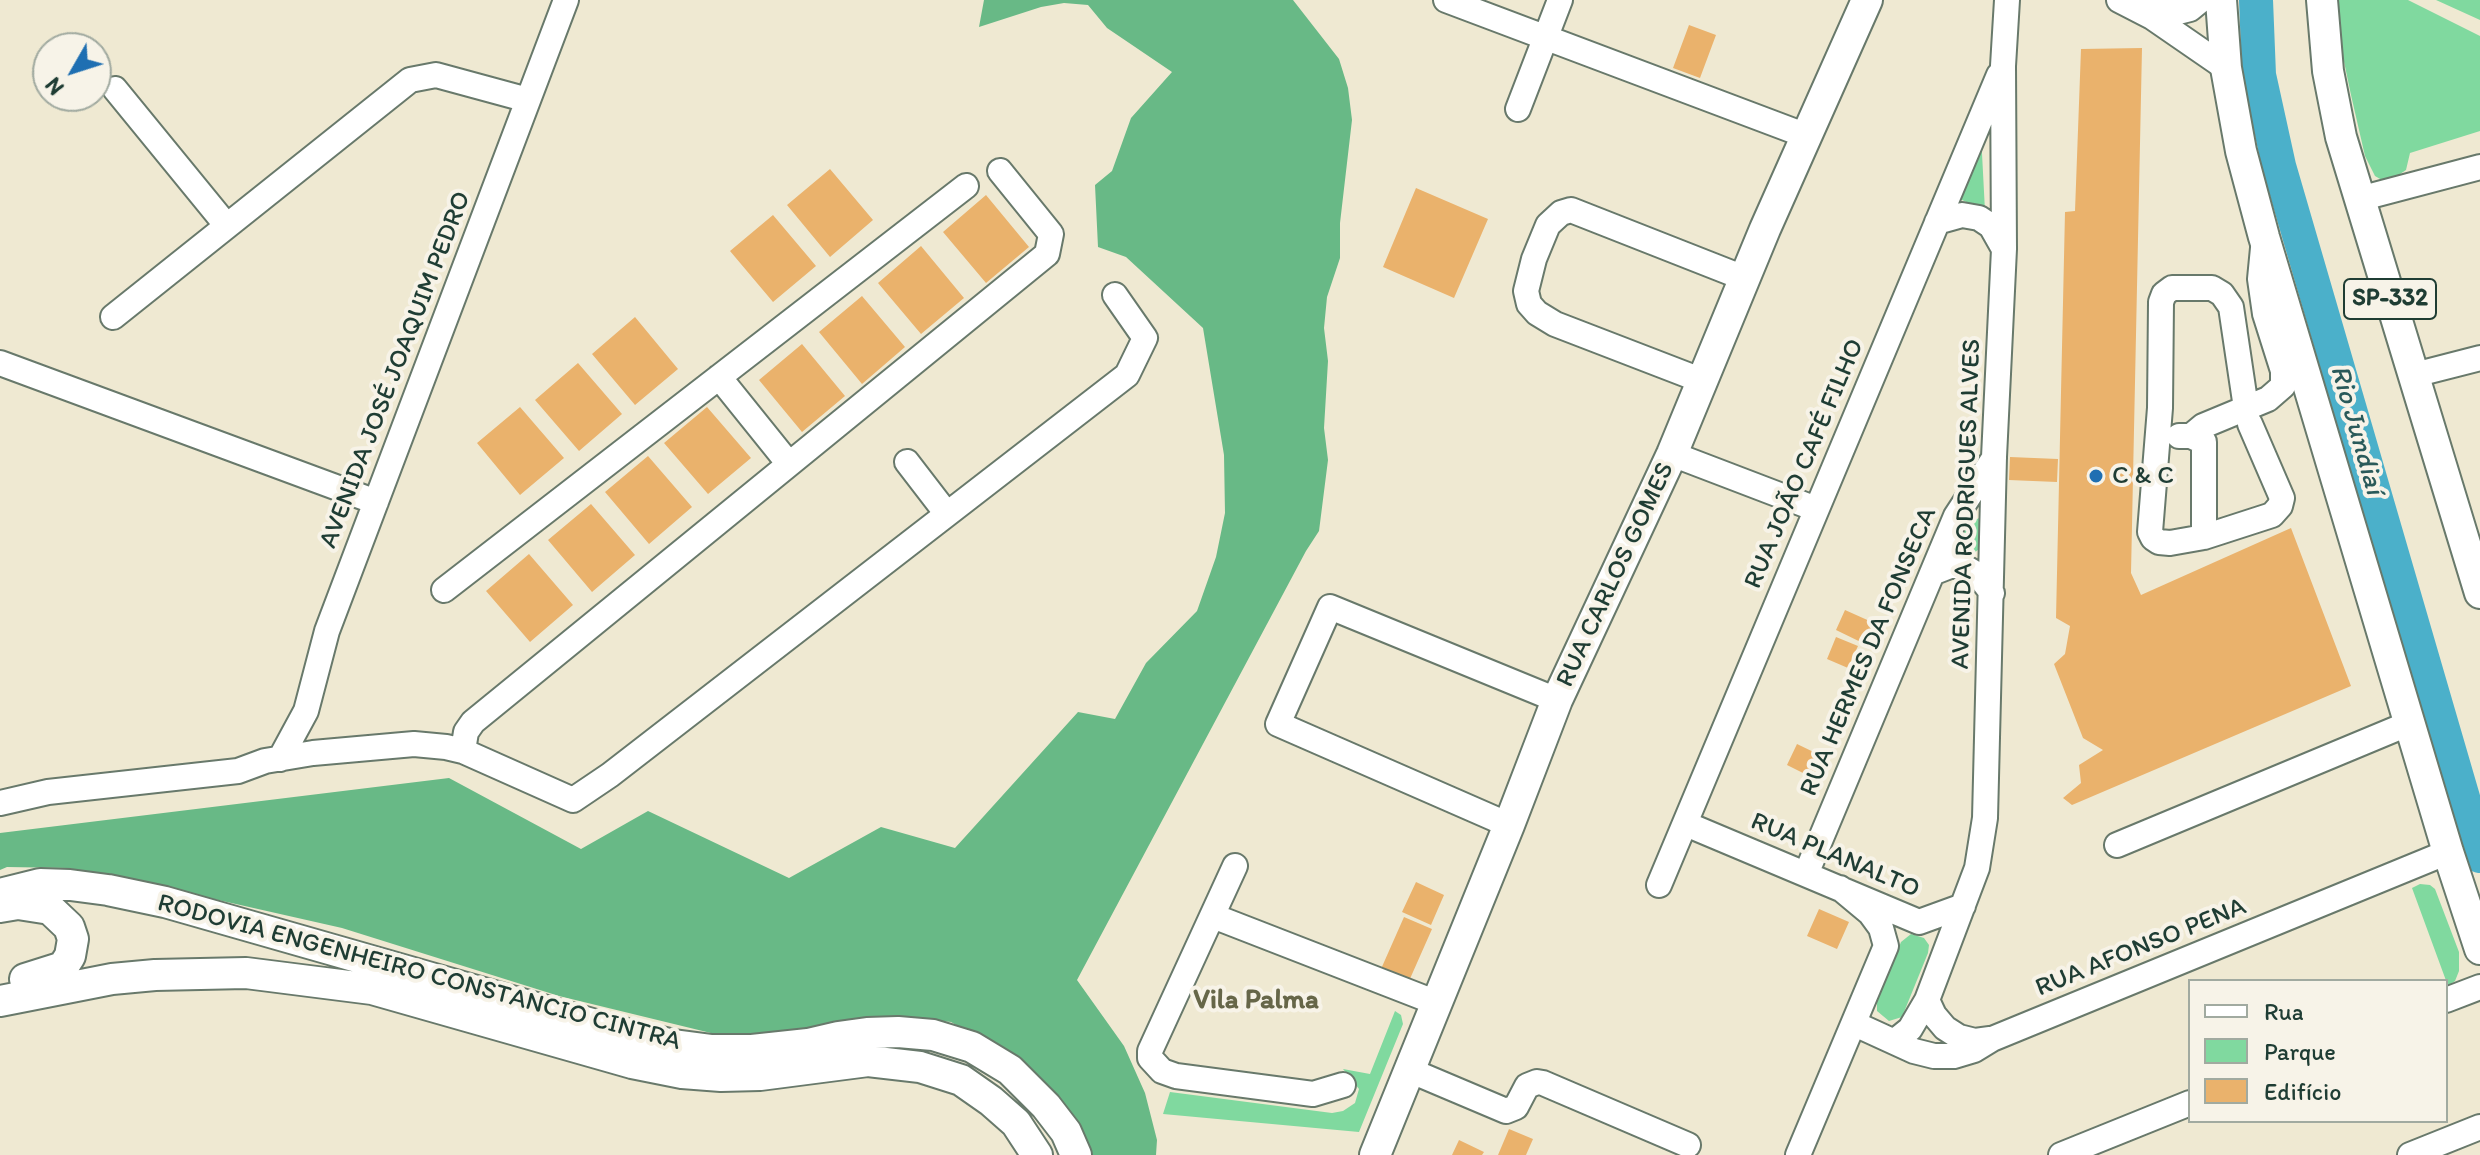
<!DOCTYPE html>
<html>
<head>
<meta charset="utf-8">
<style>
	body { margin:0 }
	#map { position:relative; width:2480px; height:1155px; overflow:hidden; background:#efe9d2; font-family:Itim,sans-serif }
	canvas { display:block }
	.legend { position:absolute; left:2188px; top:979px; width:260px; height:144px; box-sizing:border-box; background:#f7f3e8; border:2px solid #a1aaa0; margin:0; padding:10px 14px; list-style:none; font-size:24px; color:#1f3d34 }
	.legend li { display:flex; align-items:center; gap:16px; height:40px }
	.legend b { width:40px; border:2px solid #a1aaa0 }
	.north { position:absolute; left:32px; top:32px; width:80px; height:80px; box-sizing:border-box; background:#f7f3e8; border:2px solid #a1aaa0; border-radius:50%; rotate:231deg; font-size:22px; font-weight:700; line-height:32px; text-align:center; color:#1f3d34 }
	.north::after { content:''; display:block; margin:auto; width:28px; height:36px; background:#1f6fb2; clip-path:polygon(50% 0,100% 100%,50% 72%,0 100%) }
</style>
</head>
<body>
<div id="map">
<canvas width="2480" height="1155"></canvas>
<ul class="legend">
<li><b style="height:10px;background:#fff"></b>Rua</li>
<li><b style="height:22px;background:#80d99f"></b>Parque</li>
<li><b style="height:22px;background:#eab26c"></b>Edifício</li>
</ul>
<div class="north">N</div>
</div>
<script>
const c = document.querySelector('canvas').getContext('2d');
c.lineJoin = 'round';
function fill(path, color) { c.fillStyle = color; c.fill(path, 'evenodd'); }
const poly = rows => new Path2D(rows.map(r => 'M' + r).join(''));
function strokePath(path, color, width, dash) { c.strokeStyle = color; c.lineWidth = width; c.lineCap = dash ? 'butt' : 'round'; c.setLineDash(dash || []); c.stroke(path); }
function label(font, color, halo, rows, align = 'center') {
  c.font = font + ' Itim,sans-serif'; c.lineWidth = 8; c.setLineDash([]); c.textBaseline = 'middle'; c.strokeStyle = halo; c.fillStyle = color; for (const [text, x, y, turn = 0] of rows) {
    c.save(); c.translate(x, y); c.rotate((+turn || 0) * Math.PI / 180); c.textAlign = isNaN(turn) ? turn : align; if (halo) c.strokeText(text, 0, 0); c.fillText(text, 0, 0); c.restore();
  }
}
const green = poly([
	[2335,0,2408,0,2480,36,2480,131,2410,153,2406,170,2387,183,2375,176,2365,156,2351,95,2334,14],
	[2436,0,2480,0,2480,20],
	[1981,134,1985,211,1956,197],
	[1979,518,1985,540,1978,550,1968,557,1958,551,1953,538,1966,525],
	[2420,884,2430,885,2435,889,2459,952,2459,971,2455,981,2448,986,2412,888],
	[1911,934,1924,938,1929,945,1928,953,1902,1017,1889,1021,1877,1011,1877,1000,1901,942],
	[1395,1011,1401,1015,1403,1024,1359,1132,1163,1114,1170,1092,1332,1113,1343,1111,1355,1103,1359,1089,1343,1069,1370,1074]
]);
const forest = poly([
	[984,0,1293,0,1339,59,1348,88,1352,120,1340,223,1340,258,1327,297,1324,328,1328,361,1324,428,1328,460,1319,531,1306,551,1077,980,1124,1046,1145,1093,1157,1140,1156,1155,1089,1155,1005,1053,951,1022,906,1017,767,1037,715,1034,559,996,342,928,143,883,67,868,7,867,0,870,0,833,449,778,581,849,648,811,789,878,881,827,955,848,1078,712,1115,719,1146,663,1197,611,1216,557,1225,513,1224,455,1203,328,1126,257,1098,247,1095,185,1112,171,1131,118,1172,72,1107,28,1088,5,1064,3,1041,7,979,27]
]);
const river = poly([
	[2256,0,2259,75,2279,166,2480,856]
]);
const building = poly([
	[1689,25,1716,35,1700,78,1673,68],
	[2142,48,2131,573,2141,595,2291,528,2351,686,2072,805,2063,798,2081,783,2079,765,2103,750,2083,738,2054,664,2065,654,2070,626,2056,618,2065,212,2075,211,2081,49],
	[830,169,873,220,830,257,787,205],
	[1416,188,1488,219,1454,298,1383,267],
	[986,195,1029,247,986,283,943,232],
	[773,215,816,266,773,302,730,251],
	[921,246,964,298,921,334,878,283],
	[862,296,905,347,862,384,819,332],
	[635,317,678,369,635,405,592,354],
	[802,344,845,396,802,432,759,380],
	[578,363,622,414,579,451,535,400],
	[520,407,564,458,520,495,477,443],
	[707,407,751,458,708,494,664,443],
	[648,456,692,507,649,544,605,492],
	[2010,457,2058,459,2057,482,2009,480],
	[591,504,635,555,592,592,548,540],
	[529,554,573,605,530,642,486,591],
	[1845,610,1883,627,1873,648,1836,630],
	[1836,637,1858,646,1848,668,1827,659],
	[1797,744,1826,758,1815,779,1787,765],
	[1416,882,1444,895,1431,925,1402,912],
	[1819,909,1849,922,1837,949,1807,936],
	[1404,917,1432,929,1409,981,1381,969],
	[1509,1129,1533,1139,1526,1155,1498,1155],
	[1459,1140,1484,1152,1482,1155,1452,1155]
]);
const minor = poly([
	[1446,0,1807,136],
	[2119,0,2152,17,2226,68],
	[2141,1,2178,12,2190,9,2201,0],
	[115,89,227,226],
	[1518,109,1560,0],
	[2359,199,2480,167],
	[1937,222,1962,215,1979,218,1991,226,2004,249],
	[113,317,410,80,436,75,528,100],
	[0,363,376,502],
	[2414,375,2480,358],
	[719,377,789,464],
	[1703,381,1555,324,1537,313,1529,304,1526,291,1534,259,1548,225,1561,213,1571,210,1744,278],
	[2246,408,2231,307,2222,294,2212,288,2172,288,2164,294,2161,302,2160,408,2150,532,2153,538,2159,542,2170,543,2204,537,2272,515,2280,506,2282,498,2250,424],
	[2179,436,2191,436,2204,442,2204,537],
	[2191,436,2203,426,2268,399,2283,386,2283,371,2265,314,2260,279,2263,248],
	[1672,454,1816,509],
	[907,462,947,514],
	[1932,573,1950,566,1963,566,1978,575,1992,593],
	[444,590,966,186],
	[463,751,466,732,473,722,1047,254,1051,234,1000,171],
	[280,759,306,711,327,631,566,0],
	[0,803,48,792,238,771,265,761,313,753,414,744,446,747,463,751,573,800,610,775,1127,375,1145,338,1115,295],
	[1686,824,1919,922,1963,906],
	[1509,825,1278,724,1330,607,1557,700],
	[2117,845,2410,723],
	[1235,866,1150,1051,1150,1058,1162,1071,1176,1076,1313,1094,1343,1085],
	[1806,874,1956,516,1994,458],
	[1659,885,1999,75],
	[1213,916,1437,1003],
	[1927,1000,1934,1015,1945,1028,1959,1037,1975,1041,1990,1039],
	[2446,1000,2480,987],
	[1855,1024,1914,1051,1934,1056,1954,1056,1974,1050,1992,1039,2448,852],
	[1895,1041,1910,1029,1927,1000,1977,868,1985,818,1994,457,2004,249,2003,66,2007,0],
	[1409,1070,1506,1111,1516,1107,1527,1086,1537,1082,1543,1083,1688,1145],
	[1798,1155,1886,946,1881,928,1870,913,1840,888],
	[2061,1155,2190,1103],
	[2410,1155,2480,1127]
]);
const major = poly([
	[2221,0,2226,68,2241,151,2264,237,2448,852,2480,949],
	[2322,0,2328,71,2341,137,2480,593],
	[0,894,40,884,70,885,108,890,165,902,627,1034,674,1045,712,1050,752,1050,808,1044,838,1037,867,1033,898,1032,933,1035,972,1047,1010,1070,1046,1106,1066,1132,1076,1155],
	[0,907,18,904,50,909,69,927,73,939,70,956,63,967,25,979],
	[0,1001,112,979,155,975,246,973,372,989,632,1063,682,1073,721,1076,760,1075,868,1061,920,1067,961,1080,991,1101,1016,1123,1037,1155],
	[1375,1155,1509,825,1557,700,1672,454,1765,229,1867,0]
]);
const markers = [
	[2096,476,8,"#1f6fb2"]
];
const shields = [
	[2390,299,92]
];
const shieldNames = [
	["SP-332",2390,299]
];
const streetNames = [
	["AVENIDA JOSÉ JOAQUIM PEDRO",396,370,-69],
	["RUA JOÃO CAFÉ FILHO",1805,464,-67],
	["AVENIDA RODRIGUES ALVES",1967,504,-88],
	["RUA CARLOS GOMES",1616,575,-65],
	["RUA HERMES DA FONSECA",1869,652,-67],
	["RUA PLANALTO",1835,856,23],
	["RUA AFONSO PENA",2141,948,-22],
	["RODOVIA ENGENHEIRO CONSTANCIO CINTRA",419,973,15]
];
const poiNames = [
	["C & C",2112,476]
];
const waterNames = [
	["Rio Jundiaí",2356,430,74]
];
const neighbourhoodNames = [
	["Vila Palma",1256,1001]
];
fill(green, '#80d99f');
fill(forest, '#68b986');
strokePath(river, '#4bb0ca', 34);
fill(building, '#eab26c');
strokePath(minor, '#68796b', 28);
strokePath(major, '#68796b', 34);
strokePath(minor, '#fff', 24);
strokePath(major, '#fff', 30);
for (const [x, y, r, color] of markers) { const dot = new Path2D(); dot.arc(x, y, r, 0, 2 * Math.PI); c.fillStyle = color; c.fill(dot); strokePath(dot, '#f7f3e8', 3); }
for (const [x, y, w] of shields) { const box = new Path2D(); box.roundRect(x - w / 2, y - 20, w, 40, 6); c.fillStyle = '#f7f3e8'; c.fill(box); strokePath(box, '#1f3d34', 2); }
label('bold 24px', '#1f3d34', null, shieldNames);
label('26px', '#1f3d34', '#f7f3e8', streetNames);
label('26px', '#1f3d34', '#f7f3e8', poiNames, 'left');
label('italic 28px', '#2a5a5a', '#f7f3e8', waterNames);
label('bold 28px', '#666648', '#f7f3e8', neighbourhoodNames);
</script>
</body>
</html>
